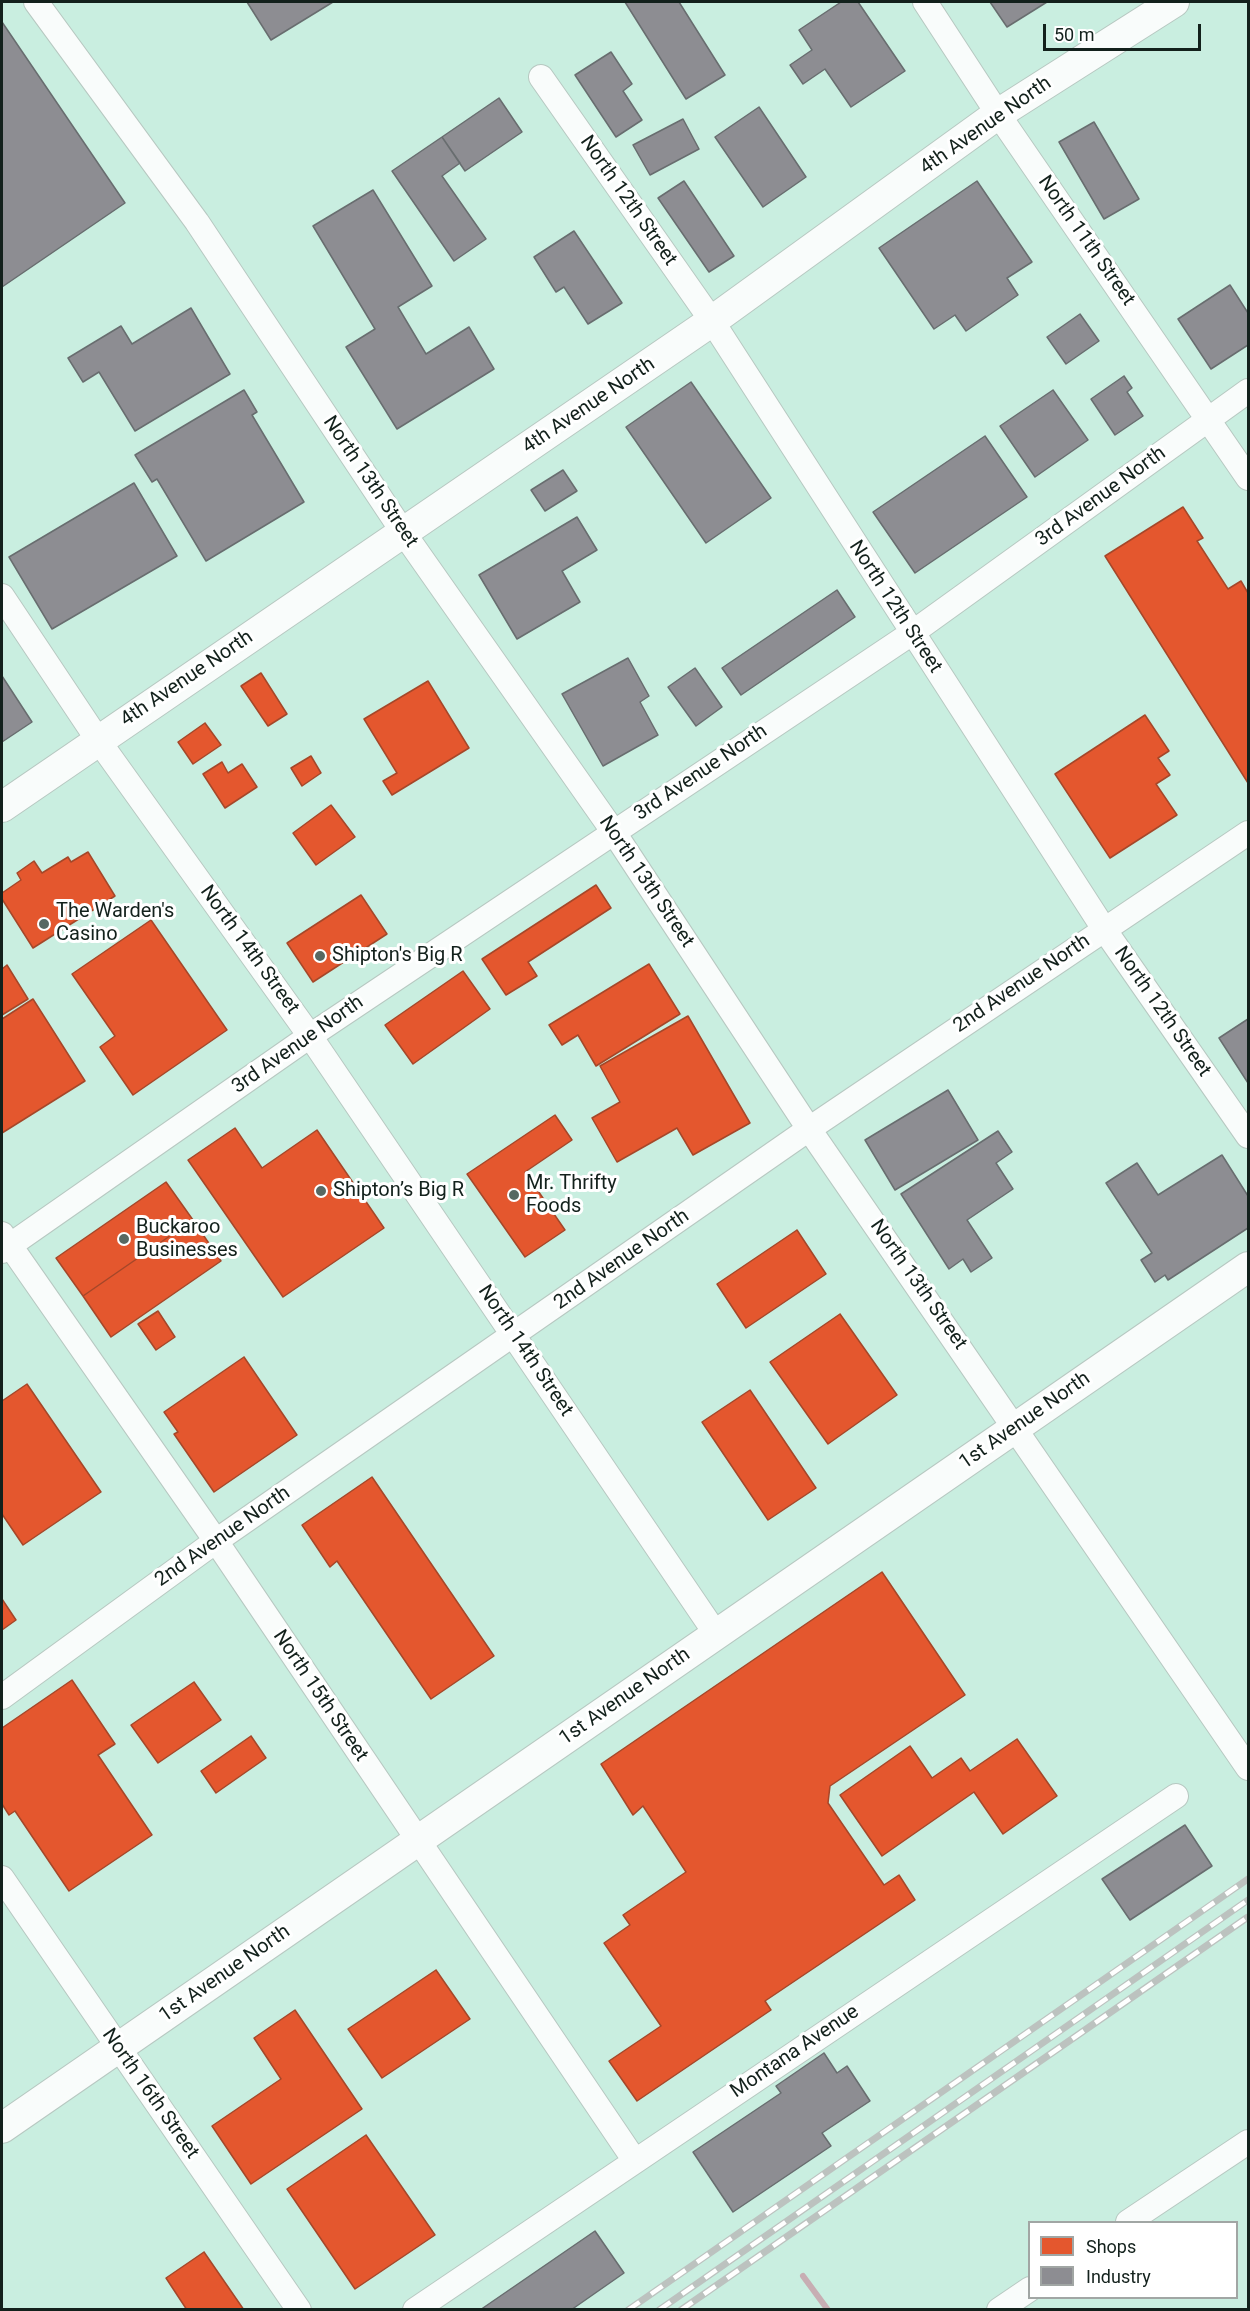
<!DOCTYPE html>
<html>
<head>
<meta charset="utf-8">
<style>
	body { margin:0 }
	#map { position:relative; width:1250px; height:2311px; overflow:hidden; background:#d6ece4; font-family:Roboto,sans-serif }
	canvas { display:block }
	.frame { position:absolute; inset:0; border:3px solid #13211c; pointer-events:none }
	.legend { position:absolute; left:1028px; top:2221px; width:210px; height:78px; box-sizing:border-box; background:#fff; border:2px solid #a1a6a4; margin:0; padding:8px 10px; list-style:none; font-size:18px; color:#13211c }
	.legend li { display:flex; align-items:center; gap:12px; height:30px }
	.legend b { width:30px; border:2px solid #a1a6a4 }
	.scale { position:absolute; left:1043px; top:24px; width:158px; height:27px; box-sizing:border-box; border:3px solid #13211c; border-top:0; padding-left:8px; font-size:18px; line-height:21px; white-space:nowrap; color:#13211c; -webkit-text-stroke:4px #fff; paint-order:stroke }
</style>
</head>
<body>
<div id="map">
<canvas width="1250" height="2311"></canvas>
<div class="frame"></div>
<ul class="legend">
<li><b style="height:16px;background:#e4572e"></b>Shops</li>
<li><b style="height:16px;background:#8d8d92"></b>Industry</li>
</ul>
<div class="scale">50 m</div>
</div>
<script>
const c = document.querySelector('canvas').getContext('2d');
c.lineJoin = 'round';
function fill(path, color) { c.fillStyle = color; c.fill(path, 'evenodd'); }
const poly = rows => new Path2D(rows.map(r => 'M' + r).join(''));
function strokePath(path, color, width, dash) { c.strokeStyle = color; c.lineWidth = width; c.lineCap = dash ? 'butt' : 'round'; c.setLineDash(dash || []); c.stroke(path); }
function label(font, color, halo, rows, align = 'center') {
  c.font = font + ' Roboto,sans-serif'; c.lineWidth = 6; c.setLineDash([]); c.textBaseline = 'middle'; c.strokeStyle = halo; c.fillStyle = color; for (const [text, x, y, turn = 0] of rows) {
    c.save(); c.translate(x, y); c.rotate((+turn || 0) * Math.PI / 180); c.textAlign = isNaN(turn) ? turn : align; if (halo) c.strokeText(text, 0, 0); c.fillText(text, 0, 0); c.restore();
  }
}
const built = poly([
	[2,2,1248,2,1248,2309,2,2310],
	[1030,2222,1236,2222,1236,2298,1030,2298]
]);
const shops = poly([
	[1183,507,1203,538,1197,541,1228,589,1241,581,1248,593,1248,783,1105,556,1183,507],
	[261,673,287,714,268,726,241,686,261,673],
	[428,681,469,748,392,795,383,781,397,773,364,719,428,681],
	[1145,715,1169,751,1158,758,1170,775,1156,784,1177,815,1110,858,1055,774,1145,715],
	[205,723,221,745,193,764,178,742,205,723],
	[311,756,321,773,302,786,291,768,311,756],
	[222,762,228,773,242,764,257,787,225,808,203,774,222,762],
	[331,805,355,837,316,865,293,833,331,805],
	[88,852,115,896,33,948,2,899,2,893,21,880,17,873,34,861,42,873,68,857,71,862,88,852],
	[596,885,611,908,528,962,537,976,506,995,482,959,596,885],
	[361,895,387,934,313,982,287,943,361,895],
	[151,920,227,1030,133,1095,100,1047,115,1036,72,974,151,920],
	[649,964,680,1014,596,1066,578,1035,562,1045,549,1025,649,964],
	[7,965,28,999,2,1015,2,969,7,965],
	[463,971,490,1009,413,1064,385,1025,463,971],
	[33,999,85,1081,2,1133,2,1019,33,999],
	[688,1016,750,1123,693,1155,677,1128,617,1162,592,1118,620,1102,600,1066,688,1016],
	[555,1115,572,1140,525,1172,565,1230,525,1257,467,1174,555,1115],
	[235,1128,262,1168,317,1130,384,1228,283,1297,188,1160,235,1128],
	[166,1182,193,1220,83,1296,56,1258,166,1182],
	[193,1220,221,1261,111,1337,83,1296,193,1220],
	[797,1230,826,1274,746,1328,717,1284,797,1230],
	[158,1311,175,1337,156,1350,138,1324,158,1311],
	[840,1314,897,1395,828,1444,770,1362,840,1314],
	[244,1357,297,1435,214,1492,174,1434,178,1432,164,1412,244,1357],
	[27,1384,101,1492,23,1545,2,1514,2,1401,27,1384],
	[750,1390,816,1488,768,1520,702,1422,750,1390],
	[372,1477,494,1656,431,1699,337,1561,330,1567,302,1525,372,1477],
	[882,1572,965,1695,830,1786,828,1803,884,1885,899,1875,915,1900,765,2001,771,2010,637,2101,609,2061,661,2026,604,1943,630,1925,623,1915,686,1872,643,1806,633,1815,601,1764,882,1572],
	[2,1599,16,1620,2,1630,2,1599],
	[72,1680,115,1744,98,1755,152,1835,69,1891,15,1811,9,1815,2,1804,2,1728,72,1680],
	[194,1682,221,1720,158,1763,131,1725,194,1682],
	[251,1736,266,1758,216,1793,201,1771,251,1736],
	[1017,1739,1057,1796,1003,1834,974,1792,882,1856,840,1795,910,1746,932,1778,961,1758,970,1771,1017,1739],
	[436,1970,470,2019,382,2078,348,2029,436,1970],
	[295,2010,362,2109,251,2184,212,2126,281,2079,254,2038,295,2010],
	[366,2135,435,2235,355,2289,287,2189,366,2135],
	[204,2252,244,2310,187,2310,166,2278,204,2252]
]);
const industry = poly([
	[247,2,333,2,271,40,247,2],
	[625,2,679,2,725,75,686,99,625,2],
	[841,2,858,2,905,71,851,107,825,69,803,84,790,65,812,50,799,30,841,2],
	[990,2,1047,2,1007,27,990,2],
	[2,22,125,203,2,287,2,22],
	[611,52,632,84,623,91,642,120,616,137,575,75,611,52],
	[499,98,522,132,465,171,442,137,499,98],
	[759,107,806,177,763,207,715,137,759,107],
	[683,119,699,149,650,175,633,145,683,119],
	[1094,122,1139,199,1104,219,1059,142,1094,122],
	[442,137,460,163,442,176,486,239,454,261,392,171,442,137],
	[684,181,734,256,709,272,658,198,684,181],
	[977,181,1032,262,1007,278,1018,295,966,331,955,315,934,329,879,248,977,181],
	[373,190,432,286,398,307,426,354,469,327,494,369,397,429,346,347,375,329,313,226,373,190],
	[574,231,622,303,588,324,564,287,556,292,534,257,574,231],
	[1230,285,1248,313,1248,345,1211,369,1178,319,1230,285],
	[191,308,230,374,135,431,99,372,83,382,68,358,121,326,132,344,191,308],
	[1080,314,1099,341,1066,364,1047,337,1080,314],
	[1124,376,1132,388,1127,392,1143,416,1115,435,1091,399,1124,376],
	[691,382,771,498,706,543,626,427,691,382],
	[244,390,257,412,252,415,304,502,206,561,157,479,152,482,135,455,244,390],
	[1053,390,1088,440,1035,477,1000,426,1053,390],
	[985,436,1027,497,915,573,873,512,985,436],
	[563,470,577,491,545,511,531,490,563,470],
	[134,483,177,556,52,629,9,557,134,483],
	[577,517,597,550,562,571,580,602,517,639,479,575,577,517],
	[837,590,855,617,741,695,722,668,837,590],
	[628,658,649,696,640,702,658,735,603,766,562,694,628,658],
	[695,668,722,707,696,726,668,687,695,668],
	[2,676,32,722,2,742,2,676],
	[1248,1019,1248,1083,1219,1038,1248,1019],
	[948,1090,978,1140,895,1190,865,1140,948,1090],
	[998,1131,1012,1152,996,1163,1013,1189,967,1220,992,1258,971,1272,963,1259,949,1269,901,1194,998,1131],
	[1222,1155,1248,1196,1248,1228,1168,1280,1165,1275,1155,1282,1141,1260,1152,1253,1106,1183,1137,1163,1158,1195,1222,1155],
	[1185,1825,1212,1866,1130,1920,1102,1879,1185,1825],
	[824,2053,837,2073,847,2066,870,2101,822,2133,831,2146,733,2212,693,2152,781,2093,776,2086,824,2053],
	[595,2231,624,2273,571,2310,480,2310,595,2231]
]);
const stream = poly([
	[803,2276,828,2310]
]);
const minor = poly([
	[36,2,197,222,403,532,613,831,809,1129,1248,1768],
	[925,2,998,114,1248,478],
	[541,77,712,321,1104,929,1248,1136],
	[2,596,98,740,310,1036,716,1634],
	[2,1234,216,1541,635,2161],
	[2,1251,310,1036,912,633,1248,391],
	[2,1697,216,1541,809,1129,1248,833],
	[2,1878,299,2310],
	[1128,2222,1248,2142],
	[415,2310,1176,1796],
	[999,2310,1030,2289]
]);
const major = poly([
	[2,807,712,321,998,114,1174,2],
	[2,2128,1248,1267]
]);
const rail = poly([
	[628,2310,1248,1879],
	[659,2310,1248,1900],
	[681,2310,1248,1917]
]);
const markers = [
	[44,924,6,"#576862"],
	[320,956,6,"#576862"],
	[321,1191,6,"#576862"],
	[514,1195,6,"#576862"],
	[124,1239,6,"#576862"]
];
const streetNames = [
	["4th Avenue North",986,126,-35],
	["North 12th Street",628,201,55],
	["North 11th Street",1086,241,55],
	["4th Avenue North",589,406,-34],
	["North 13th Street",370,482,56],
	["3rd Avenue North",1101,497,-36],
	["North 12th Street",895,607,57],
	["4th Avenue North",187,679,-34],
	["3rd Avenue North",701,773,-34],
	["North 13th Street",646,882,56],
	["North 14th Street",249,950,54],
	["2nd Avenue North",1022,984,-34],
	["North 12th Street",1162,1012,55],
	["3rd Avenue North",298,1045,-35],
	["2nd Avenue North",622,1260,-35],
	["North 13th Street",918,1285,55],
	["North 14th Street",525,1351,56],
	["1st Avenue North",1025,1421,-35],
	["2nd Avenue North",223,1537,-35],
	["North 15th Street",320,1696,56],
	["1st Avenue North",625,1697,-35],
	["1st Avenue North",225,1974,-35],
	["Montana Avenue",795,2052,-34],
	["North 16th Street",150,2094,55]
];
const poiNames = [
	["The Warden's",56,912],
	["Casino",56,935],
	["Shipton's Big R",332,956],
	["Mr. Thrifty",526,1184],
	["Foods",526,1207],
	["Shipton’s Big R",333,1191],
	["Buckaroo",136,1228],
	["Businesses",136,1251]
];
fill(built, '#c9eee0');
fill(shops, '#e4572e');
strokePath(shops, '#a54729', 1.5);
fill(industry, '#8d8d92');
strokePath(industry, '#686d6f', 1.5);
strokePath(stream, '#c7aeb3', 6);
strokePath(minor, '#b7c8c1', 26);
strokePath(major, '#b7c8c1', 32);
strokePath(minor, '#f9fcfb', 24);
strokePath(major, '#f9fcfb', 30);
strokePath(rail, '#bcc2bf', 7);
strokePath(rail, '#fff', 4.5, [14]);
for (const [x, y, r, color] of markers) { const dot = new Path2D(); dot.arc(x, y, r, 0, 2 * Math.PI); c.fillStyle = color; c.fill(dot); strokePath(dot, '#fff', 2); }
label('20px', '#13211c', '#fff', streetNames);
label('20px', '#13211c', '#fff', poiNames, 'left');
</script>
</body>
</html>
